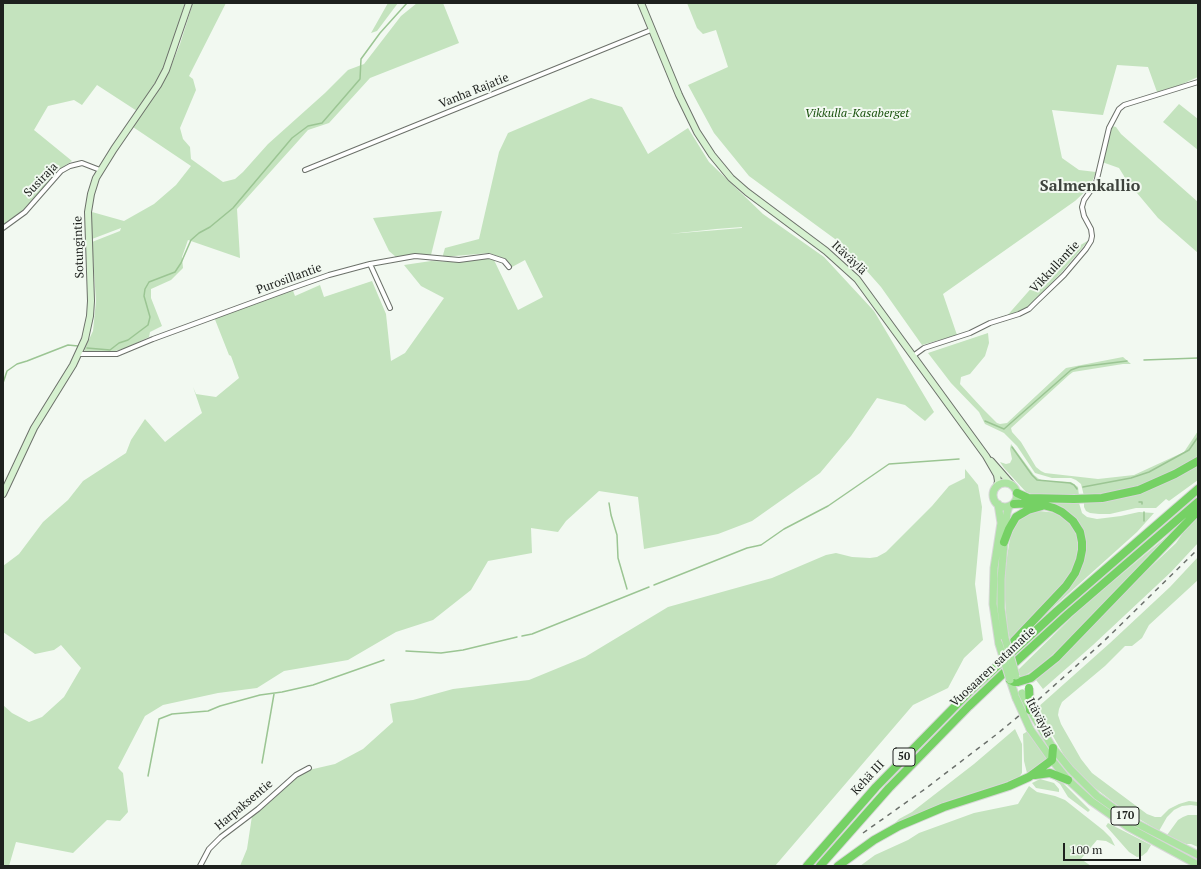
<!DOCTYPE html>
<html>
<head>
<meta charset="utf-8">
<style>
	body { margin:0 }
	#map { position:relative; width:1201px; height:869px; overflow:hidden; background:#f2f9f1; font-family:"PT Serif",serif }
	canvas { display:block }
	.frame { position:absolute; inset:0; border:4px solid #1e211e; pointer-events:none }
	.scale { position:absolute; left:1063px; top:843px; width:78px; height:18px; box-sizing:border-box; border:2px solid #1e211e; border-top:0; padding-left:5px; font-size:12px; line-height:14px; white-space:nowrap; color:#1e211e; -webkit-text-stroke:3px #f2f9f1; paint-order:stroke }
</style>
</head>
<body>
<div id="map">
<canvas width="1201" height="869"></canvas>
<div class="frame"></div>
<div class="scale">100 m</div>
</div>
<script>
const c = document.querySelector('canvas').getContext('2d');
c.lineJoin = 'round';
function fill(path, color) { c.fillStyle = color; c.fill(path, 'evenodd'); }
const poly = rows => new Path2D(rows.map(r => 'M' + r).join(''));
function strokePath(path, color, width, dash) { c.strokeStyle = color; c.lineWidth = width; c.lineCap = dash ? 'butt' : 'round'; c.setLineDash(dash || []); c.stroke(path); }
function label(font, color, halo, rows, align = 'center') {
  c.font = font + ' "PT Serif",serif'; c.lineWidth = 4; c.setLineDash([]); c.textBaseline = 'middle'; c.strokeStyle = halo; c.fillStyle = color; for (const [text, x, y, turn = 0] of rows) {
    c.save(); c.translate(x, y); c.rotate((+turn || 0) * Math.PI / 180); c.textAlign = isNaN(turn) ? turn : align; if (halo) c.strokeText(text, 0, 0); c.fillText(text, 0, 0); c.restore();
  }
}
const green = poly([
	[3,3,185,3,168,58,162,72,137,111,97,85,82,105,74,100,48,106,34,130,72,161,60,169,23,210,3,225],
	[193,3,226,3,189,76,193,79,196,90,180,128,183,139,190,147,191,159,223,182,235,179,243,172,268,144,325,93,348,70,364,64,401,16,417,3,443,3,459,43,370,78,329,123,308,130,237,209,240,258,188,240,182,257,183,268,171,280,151,289,151,298,162,326,150,332,149,337,126,348,112,352,86,352,84,350,93,331,96,301,92,242,120,231,121,228,92,239,92,212,124,221,154,204,176,185,191,166,133,127,159,89,169,71,180,44],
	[388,3,398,3,377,31,371,33],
	[687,3,1198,3,1198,77,1180,85,1157,92,1148,67,1117,65,1103,115,1052,110,1062,158,1079,170,1096,172,1090,187,1075,201,943,294,957,335,922,345,881,287,858,261,835,239,749,176,714,133,688,85,728,67,716,30,703,34,697,28],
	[591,98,622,107,648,154,688,128,709,162,763,214,824,257,874,311,934,412,925,421,905,405,877,398,851,436,820,473,752,521,718,534,644,549,638,497,599,491,566,521,558,532,531,528,532,553,488,561,471,590,433,620,396,632,348,660,284,671,257,688,218,693,163,705,145,716,118,768,123,773,128,812,120,821,107,820,73,853,16,842,9,866,3,866,3,705,12,713,29,722,42,717,64,697,81,668,61,645,54,650,35,654,3,632,3,566,19,554,43,522,68,500,83,481,126,453,131,440,145,419,165,442,202,413,193,387,196,394,216,397,239,378,231,356,229,355,214,317,292,288,295,296,320,285,324,297,372,281,386,314,391,361,405,353,444,298,421,286,404,265,431,261,459,262,488,258,494,260,518,310,543,297,525,260,512,267,506,259,489,253,443,257,443,255,445,248,479,239,499,152,508,133],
	[742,227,742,228,669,234,716,229],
	[1179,104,1198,119,1198,150,1163,122],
	[1112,126,1116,127,1121,134,1198,202,1198,253,1158,218,1137,193,1127,189,1124,176,1119,168,1102,162],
	[442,211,431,255,413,254,396,257,389,251,373,218],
	[1089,240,1061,273,1028,307,1018,313,1005,318,1057,259],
	[988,333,989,343,985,356,970,374,961,377,960,384,983,409,997,423,1000,424,1007,423,1066,368,1123,357,1131,364,1123,364,1073,372,1069,375,1011,428,1012,432,1021,442,1036,467,1041,471,1045,473,1098,479,1134,475,1184,452,1198,431,1198,457,1174,471,1138,487,1102,495,1084,496,1081,484,1076,480,1071,478,1052,478,1035,473,1017,446,1004,433,985,424,979,412,951,383,928,353],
	[1011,444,1034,475,1039,479,1044,481,1071,482,1078,487,1079,496,1031,494,1026,492,1004,468,1000,462,1006,464,1010,463,1012,459,1010,449],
	[1198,464,1198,480,1169,501,1166,499,1156,508,1136,508,1110,514,1099,514,1090,513,1086,511,1084,507,1084,502,1123,497,1151,489,1183,474],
	[965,469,978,485,982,507,975,584,983,640,964,658,948,688,913,705,775,866,240,866,247,849,252,816,270,802,298,776,309,770,335,764,363,749,393,722,390,704,398,702,413,700,453,689,529,680,585,657,668,607,772,578,826,555,836,553,852,557,870,558,877,557,886,552,932,506,949,486,965,478],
	[1036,501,1079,503,1082,513,1087,517,1097,519,1121,516,1139,512,1154,513,1137,532,1048,612,1074,579,1084,532,1079,522,1064,508,1056,504],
	[1039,511,1058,513,1064,517,1074,528,1078,540,1078,556,1070,574,1060,588,1010,640,1007,627,1004,585,1007,557,1011,532,1015,524,1024,515],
	[1198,516,1198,543,1171,572,1093,645,1043,689,1036,680,1123,593,1176,543,1185,530],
	[1166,537,1168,537,1061,647,1037,668,1021,678,1018,670,1082,607],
	[1198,557,1198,580,1149,625,1142,638,1132,646,1125,646,1105,666,1062,702,1059,709,1058,715,1061,724,1081,759,1092,773,1147,814,1155,817,1161,817,1169,809,1179,804,1189,801,1198,802,1198,806,1191,805,1182,806,1174,810,1167,817,1159,831,1121,808,1091,785,1076,770,1066,759,1037,708,1110,643,1170,587],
	[1015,729,1022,744,1022,773,1019,777,976,794,922,812,890,828,899,819,912,812,974,764],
	[1028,731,1047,760,1032,771,1027,773,1024,761,1023,734],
	[1043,776,1056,778,1061,781,1090,810,1088,812,1068,797,1060,784,1053,779],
	[1040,779,1054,783,1059,789,1059,792,1036,788,1032,783],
	[1029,786,1037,792,1055,796,1065,800,1103,830,1111,838,1115,846,1106,841,1097,840,1081,859,1091,866,860,866,875,855,908,840,919,833,974,813,1018,804],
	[1188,815,1198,815,1198,847,1191,844,1186,844,1178,841,1167,835,1178,820,1183,817],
	[1108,823,1151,845,1147,852,1142,856,1137,857,1129,852,1106,826]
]);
const stream = poly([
	[87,348,110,350,119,343,128,340,148,325,150,317,144,296,145,289,149,282,175,272,181,263,191,240,199,233,210,227,233,208,292,138,308,126,322,123,360,79,361,59,380,33,407,3],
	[1144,360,1198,358],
	[3,383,7,371,17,364,27,361,68,345,78,346],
	[985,421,1004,429,1071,370,1079,367,1127,361],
	[1012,447,1032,475,1037,480,1070,483,1074,485,1077,489],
	[1083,487,1131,478,1149,472,1189,450,1198,437],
	[1139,502,1142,502,1142,504],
	[609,503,611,515,617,535,618,558,627,589],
	[1144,512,1144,521],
	[654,585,747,548,761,545,784,529,828,506,889,464,959,459],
	[522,636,532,634,649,587],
	[406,651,441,653,463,650,517,637],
	[262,763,274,694],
	[148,776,159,719,172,714,208,711,220,706,260,695,282,692,313,685,384,660]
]);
const street = poly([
	[305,170,651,30],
	[3,228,25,212,61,171,70,166,82,163,100,170],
	[370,264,390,308],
	[79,354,117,354,153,339,292,288,329,275,370,264,415,256,459,260,489,256,504,261,509,267],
	[913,356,924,348,970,333,990,323,1019,314,1029,309,1036,302,1064,275,1086,249,1091,241,1092,236,1091,229,1084,216,1082,207,1084,200,1096,183,1109,128,1119,109,1124,105,1198,82],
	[200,866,209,849,221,837,258,809,296,775,309,768]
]);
const secondary = poly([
	[641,3,679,95,697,132,712,155,731,178,747,192,826,251,857,279,986,456,997,475,998,481,997,486],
	[991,461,1012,485],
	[3,494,34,428,73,365,85,339,90,316,91,301,88,212,91,194,96,178,114,149,158,85,166,70,189,3]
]);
const primary = poly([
	'993 495a12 12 0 1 1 24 0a12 12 0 1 1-24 0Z',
	[998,504,1001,523,994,568,993,604,999,644],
	[1005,638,1001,608,1001,579,1005,531,1007,513,1009,506],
	[1010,680,1016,698],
	[1030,710,1053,748,1070,769,1097,796,1132,821,1198,855],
	[1030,729,1052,760,1068,780,1091,801,1128,827,1198,865]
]);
const highway = poly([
	[1017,493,1028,498,1074,499,1102,498,1139,490,1175,474,1198,461],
	[1004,542,1009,529,1016,517,1028,510,1042,506],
	[1009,649,1014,641,1066,586,1075,573,1080,560,1082,550,1082,542,1080,532,1073,521,1062,512,1054,508,1035,503,1014,504],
	[1010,680,1014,682,1018,682,1031,678,1056,658,1198,511],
	[1035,775,1050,773,1068,780],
	[807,866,876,787,971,690,1057,611,1198,489],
	[820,866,889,788,969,706,1009,668,1068,614,1198,502],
	[838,866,874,840,899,826,944,807,1009,786,1029,777,1052,760,1053,748]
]);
const rail = poly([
	[863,833,925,789,997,734,1038,700,1103,642,1198,549]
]);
const primaryBridge = poly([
	[1005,638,1016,676],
	[999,644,1010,680],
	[1022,693,1029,708],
	[1016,698,1030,729]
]);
const highwayBridge = poly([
	[1029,688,1030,710]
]);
const shields = [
	[904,757,22],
	[1125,816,28]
];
const shieldNames = [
	["50",904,757],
	["170",1125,816]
];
const streetNames = [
	["Vanha Rajatie",474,91,-22],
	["Susiraja",41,180,-46],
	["Sotungintie",79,247,-92],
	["Itäväylä",849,258,43],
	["Vikkullantie",1055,267,-47],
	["Purosillantie",289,279,-20],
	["Vuosaaren satamatie",993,667,-43],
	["Itäväylä",1039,718,62],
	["Kehä III",868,778,-47],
	["Harpaksentie",244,805,-40]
];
const parkNames = [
	["Vikkulla-Kasaberget",857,114]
];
const districtNames = [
	["Salmenkallio",1090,186]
];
fill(green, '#c4e3be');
strokePath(stream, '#9bc593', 1.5);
strokePath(street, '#6c716a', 6);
strokePath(secondary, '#6c716a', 8);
strokePath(primary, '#d6d7d6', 9);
strokePath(highway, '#d6d7d6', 10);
strokePath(street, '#fff', 4);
strokePath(secondary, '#d6f1d0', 6);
strokePath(primary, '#ace3a2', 7);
strokePath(highway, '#75d164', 8);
strokePath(rail, '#6b706b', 1.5, [5, 5]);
strokePath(primaryBridge, '#d6d7d6', 9, []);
strokePath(highwayBridge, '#d6d7d6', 10, []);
strokePath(primaryBridge, '#ace3a2', 7);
strokePath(highwayBridge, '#75d164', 8);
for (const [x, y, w] of shields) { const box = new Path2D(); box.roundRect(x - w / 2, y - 9, w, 18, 3); c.fillStyle = '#f2f9f1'; c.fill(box); strokePath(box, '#1e211e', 1); }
label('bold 11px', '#1e211e', null, shieldNames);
label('12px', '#1e211e', '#f2f9f1', streetNames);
label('italic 12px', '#1a520e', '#f2f9f1', parkNames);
label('bold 16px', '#3d423c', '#f2f9f1', districtNames);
</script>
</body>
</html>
